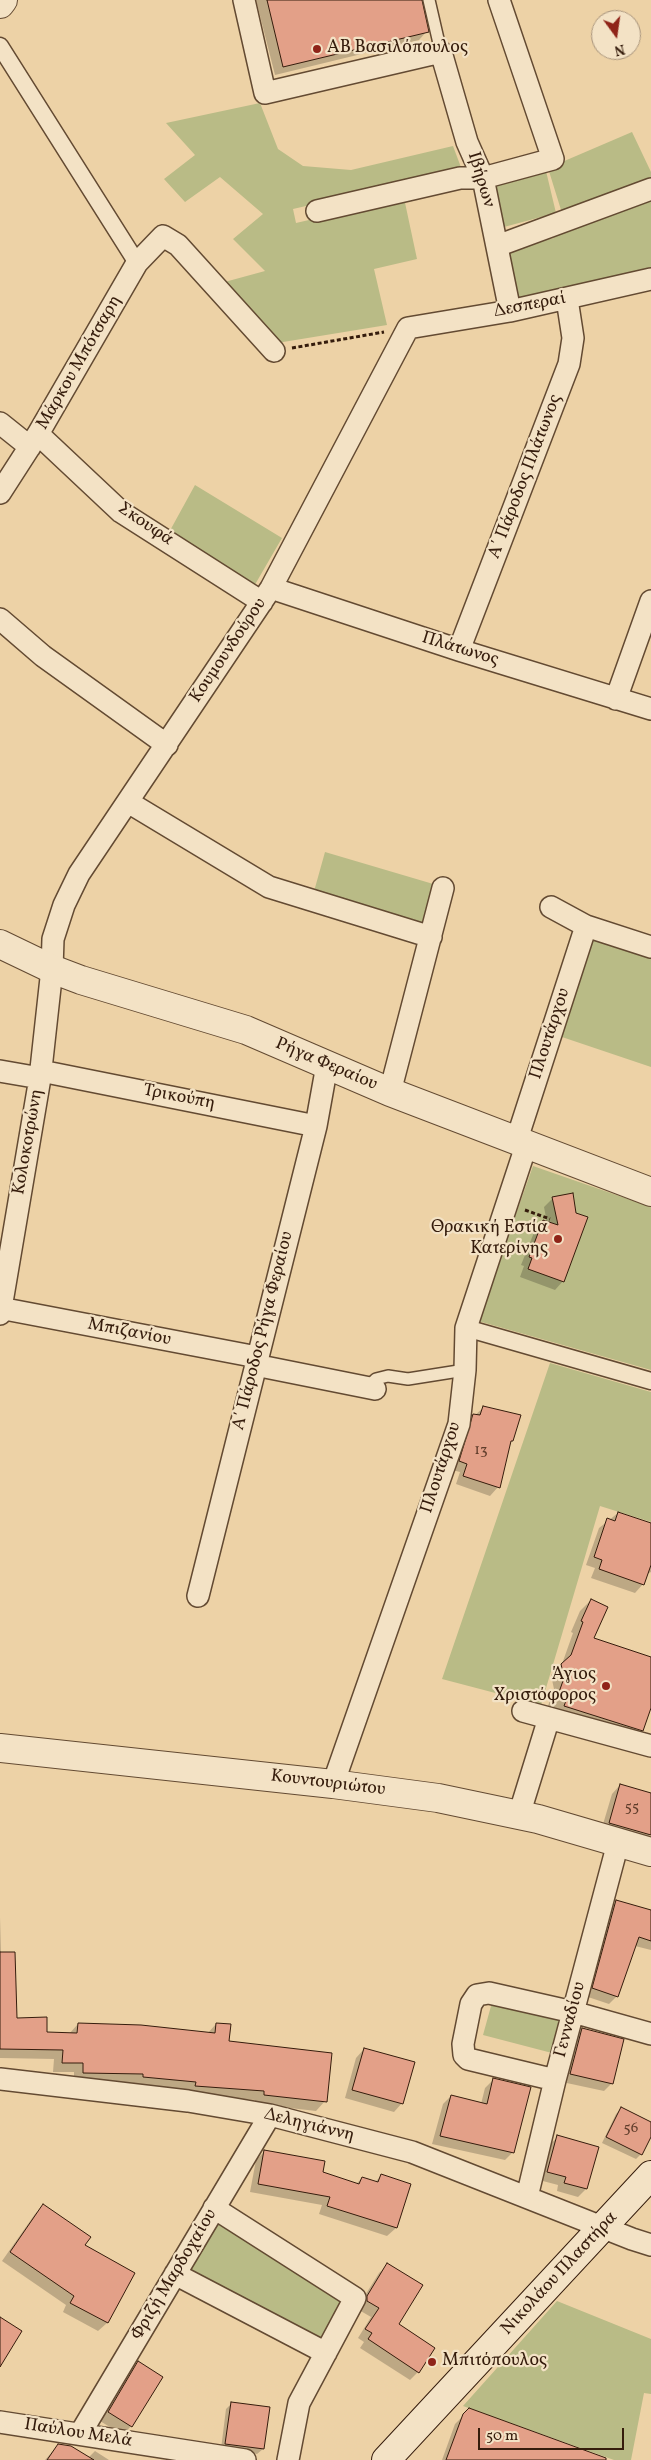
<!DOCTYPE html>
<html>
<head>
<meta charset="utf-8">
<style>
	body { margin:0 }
	#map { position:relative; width:651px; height:2460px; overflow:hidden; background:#edd2a6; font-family:Vollkorn,serif }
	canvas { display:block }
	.north { position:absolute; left:591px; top:10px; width:50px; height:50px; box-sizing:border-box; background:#f3e2c5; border:1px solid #a7937b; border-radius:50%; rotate:166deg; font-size:14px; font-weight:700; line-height:20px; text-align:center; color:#351c0c }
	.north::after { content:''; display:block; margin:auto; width:18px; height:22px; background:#8f2418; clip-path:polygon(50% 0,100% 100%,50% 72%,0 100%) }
	.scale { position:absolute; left:478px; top:2428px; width:146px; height:22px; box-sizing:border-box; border:2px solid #351c0c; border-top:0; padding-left:6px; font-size:15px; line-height:18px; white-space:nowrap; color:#351c0c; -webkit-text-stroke:4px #f3e2c5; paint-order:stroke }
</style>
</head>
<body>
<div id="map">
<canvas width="651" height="2460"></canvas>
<div class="north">N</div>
<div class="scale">50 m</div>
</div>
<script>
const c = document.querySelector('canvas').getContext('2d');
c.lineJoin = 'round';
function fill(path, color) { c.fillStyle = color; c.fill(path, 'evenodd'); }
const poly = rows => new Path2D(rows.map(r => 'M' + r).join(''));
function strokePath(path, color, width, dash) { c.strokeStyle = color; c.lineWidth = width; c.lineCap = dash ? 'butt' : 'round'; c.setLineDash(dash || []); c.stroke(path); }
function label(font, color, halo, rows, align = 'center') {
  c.font = font + ' Vollkorn,serif'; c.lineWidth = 4.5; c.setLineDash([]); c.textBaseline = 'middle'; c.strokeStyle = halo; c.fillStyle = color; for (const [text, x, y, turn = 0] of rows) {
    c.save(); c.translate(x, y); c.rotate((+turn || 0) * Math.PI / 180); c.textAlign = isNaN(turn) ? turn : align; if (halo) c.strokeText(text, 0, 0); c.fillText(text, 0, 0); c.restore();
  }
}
const green = poly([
	[260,103,278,149,303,166,351,170,453,146,462,170,293,209,296,223,404,198,417,259,374,269,387,325,277,343,221,283,265,271,233,239,263,214,220,177,185,202,164,179,195,155,166,123],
	[632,132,651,172,651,267,514,301,502,250,554,238,555,230,566,226,548,168],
	[546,171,556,213,504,227,493,185],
	[195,485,282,538,253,588,167,536],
	[325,852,440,886,428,929,313,895],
	[592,939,651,959,651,1067,559,1036],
	[533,1166,651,1207,651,1370,478,1321],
	[550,1363,651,1392,651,1522,600,1506,541,1705,442,1679],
	[496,1988,564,2006,552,2053,483,2035],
	[217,2220,344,2301,321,2344,186,2273],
	[557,2301,651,2339,651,2394,644,2393,631,2460,614,2460,463,2406]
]);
const shadow = poly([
	[256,0,420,0,427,31,419,40,275,75],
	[572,1195,563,1281,555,1290,520,1277,524,1266,521,1265,535,1230,543,1221,547,1223,544,1207,553,1198],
	[483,1408,512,1440,509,1443,498,1487,490,1496,456,1484,460,1472,452,1470,465,1424],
	[618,1513,651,1524,651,1572,647,1574,643,1584,635,1593,591,1578,595,1568,586,1565,599,1528],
	[591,1600,592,1639,651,1658,651,1704,642,1730,631,1741,555,1716,557,1709,548,1706,554,1689,551,1675,562,1664,573,1633,571,1632,580,1611],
	[620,1785,651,1794,651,1834,642,1843,601,1831,612,1794],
	[616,1902,651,1911,651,1950,635,1946,617,1996,609,2004,585,1996,608,1909],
	[0,1917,1,1953,16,2019,46,2033,69,2034,78,2024,207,2034,216,2024,228,2042,325,2101,316,2111,255,2104,255,2100,186,2095,134,2086,134,2083,74,2082,74,2072,53,2072,54,2059,0,2058],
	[582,2029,612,2083,604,2091,562,2082,574,2038],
	[364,2049,402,2103,394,2112,345,2098,356,2058],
	[494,2079,513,2152,505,2160,432,2144,443,2104,451,2096,481,2104,485,2088],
	[621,2109,651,2123,651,2134,641,2154,636,2159,602,2143,616,2114],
	[558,2137,598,2148,586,2189,578,2197,557,2191,558,2185,539,2180,549,2145],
	[265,2151,356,2184,362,2178,375,2182,381,2176,409,2185,396,2228,387,2236,319,2214,322,2205,250,2192,256,2160],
	[43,2206,83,2246,133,2274,107,2323,98,2331,63,2312,66,2305,2,2261,35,2214],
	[388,2265,397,2324,418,2372,410,2380,360,2348,364,2342,358,2338,371,2317,359,2310,359,2305,379,2273],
	[138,2363,131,2426,123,2435,100,2421,130,2371],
	[232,2403,263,2449,257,2454,221,2449,226,2409],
	[464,2415,578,2460,442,2460,455,2424],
	[58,2445,88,2458,95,2451,109,2460,45,2460]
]);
const building = poly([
	[267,0,422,0,429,32,283,67,267,0],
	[573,1193,576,1213,588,1217,564,1282,528,1269,532,1258,529,1257,543,1220,558,1225,552,1197,573,1193],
	[483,1406,521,1415,513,1441,511,1441,500,1488,463,1476,467,1464,459,1461,473,1414,480,1415,483,1406],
	[618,1512,651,1523,651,1565,644,1585,599,1569,602,1560,594,1557,607,1518,615,1521,618,1512],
	[591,1599,608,1607,594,1638,651,1657,651,1708,643,1731,564,1706,567,1698,558,1695,564,1678,561,1664,571,1655,583,1622,581,1621,591,1599],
	[620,1784,651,1793,651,1835,609,1823,620,1784],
	[616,1900,651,1910,651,1941,639,1937,618,1997,592,1988,616,1900],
	[0,1952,15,1952,17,2018,47,2017,47,2032,77,2033,78,2023,141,2025,215,2033,216,2023,231,2024,229,2041,332,2053,327,2102,264,2095,264,2091,195,2086,196,2082,143,2077,143,2074,83,2073,83,2063,62,2063,63,2050,0,2049,0,1952],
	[582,2028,624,2039,613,2084,570,2074,582,2028],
	[364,2048,415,2062,403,2104,352,2090,364,2048],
	[493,2078,531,2087,514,2153,440,2136,451,2095,487,2104,493,2078],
	[621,2107,651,2122,651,2137,642,2155,606,2137,621,2107],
	[557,2135,599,2147,587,2189,564,2183,566,2177,547,2172,557,2135],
	[264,2150,325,2161,323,2172,359,2184,362,2177,378,2182,381,2174,411,2184,397,2228,327,2206,330,2197,258,2184,264,2150],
	[43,2204,91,2237,85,2245,135,2273,108,2323,70,2303,74,2296,10,2252,43,2204],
	[387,2263,423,2285,399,2324,435,2348,419,2373,368,2339,372,2333,365,2329,379,2308,367,2301,367,2296,387,2263],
	[0,2317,22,2331,0,2367,0,2317],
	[138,2361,163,2377,132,2427,108,2412,138,2361],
	[231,2402,270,2407,264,2449,225,2444,231,2402],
	[469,2408,606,2458,606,2460,446,2460,463,2414,469,2408],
	[58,2444,71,2446,94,2460,47,2460,58,2444]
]);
const path = poly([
	[292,348,384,332],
	[525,1210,550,1219]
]);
const service = poly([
	[429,0,441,52],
	[368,1387,376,1379,388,1376,408,1379,465,1370]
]);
const pedestrian = poly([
	[0,46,137,263],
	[466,1328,651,1381]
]);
const minor = poly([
	[244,0,265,93,441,52,467,142,483,178,510,311],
	[317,211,460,178,483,178,553,159,499,0],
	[497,246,651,189],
	[0,423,30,447],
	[38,434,121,512,262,602],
	[0,493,38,434,137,263,163,236,178,245,274,351],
	[271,588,459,650,651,709],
	[0,619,43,656,167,745],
	[459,650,569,364,573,338,567,299],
	[616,699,651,601],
	[128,802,269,887,431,937],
	[551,907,586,926,651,947],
	[0,1071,40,1078],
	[41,1071,316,1126],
	[390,1092,443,888],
	[516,1142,586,926],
	[0,1308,257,1357],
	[0,1314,40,1078,52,969,53,939,64,905,79,874,271,588,408,328,510,311,651,279],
	[255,1365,375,1389],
	[198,1596,316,1126,327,1065],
	[523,1711,651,1746],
	[333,1784,459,1424,465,1370,466,1328,526,1146],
	[519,1815,549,1718],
	[0,2079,188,2101,270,2115,412,2152,632,2239,651,2245],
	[555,2080,468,2059,464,2055,463,2044,471,2004,477,1995,489,1993,573,2012,651,2034],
	[527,2197,555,2080,618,1843],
	[214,2208,355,2298,299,2403,288,2460],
	[175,2274,326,2353],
	[0,2422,245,2460],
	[80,2434,270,2115]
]);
const tertiary = poly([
	[0,4,3,0],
	[0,944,52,969,81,980,246,1030,390,1092,651,1192],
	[0,1748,333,1784,438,1798,538,1819,651,1852]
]);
const secondary = poly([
	[386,2460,651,2175]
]);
const markers = [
	[317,49,5,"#8f2418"],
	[558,1239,5,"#8f2418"],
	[606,1686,5,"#8f2418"],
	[432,2362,5,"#8f2418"]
];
const numberNames = [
	["13",481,1451],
	["55",632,1808],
	["56",631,2129]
];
const poiNames = [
	["ΑΒ Βασιλόπουλος",327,49],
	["Θρακική Εστία",548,1229,"right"],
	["Κατερίνης",548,1250,"right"],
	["Άγιος",596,1676,"right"],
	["Χριστόφορος",596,1697,"right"],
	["Μπιτόπουλος",442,2362]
];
const streetNames = [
	["Ιβήρων",480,180,73],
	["Δεσπεραί",530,306,-11],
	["Μάρκου Μπότσαρη",80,363,-60],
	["Α΄ Πάροδος Πλάτωνος",526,477,-69],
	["Σκουφά",145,525,34],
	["Πλάτωνος",460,650,17],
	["Κουμουνδούρου",229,651,-56],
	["Πλουτάρχου",551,1034,-72],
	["Ρήγα Φεραίου",326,1065,23],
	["Τρικούπη",179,1098,11],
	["Κολοκοτρώνη",29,1142,-80],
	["Α΄ Πάροδος Ρήγα Φεραίου",264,1331,-76],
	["Μπιζανίου",129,1333,11],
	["Πλουτάρχου",442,1468,-72],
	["Κουντουριώτου",328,1784,7],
	["Γενναδίου",571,2020,-75],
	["Δεληγιάννη",309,2126,14],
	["Νικολάου Πλαστήρα",560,2274,-47],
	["Φριζή Μαρδοχαίου",175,2275,-59],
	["Παύλου Μελά",78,2434,9]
];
fill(green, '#b9bb86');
fill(shadow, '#0003');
fill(building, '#e3a088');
strokePath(building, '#351c0c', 1);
strokePath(service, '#634a32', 14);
strokePath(pedestrian, '#634a32', 19);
strokePath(minor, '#634a32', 24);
strokePath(tertiary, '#634a32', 30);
strokePath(secondary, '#351c0c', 30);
strokePath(path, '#351c0c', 3, [4, 2.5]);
strokePath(service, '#f3e2c5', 11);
strokePath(pedestrian, '#f3e2c5', 16);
strokePath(minor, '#f3e2c5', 21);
strokePath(tertiary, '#f3e2c5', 28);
strokePath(secondary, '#f3e2c5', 28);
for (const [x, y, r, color] of markers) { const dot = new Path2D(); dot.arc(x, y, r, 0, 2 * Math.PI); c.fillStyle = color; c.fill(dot); strokePath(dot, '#f3e2c5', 2); }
label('15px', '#603d2b', null, numberNames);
label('18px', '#351c0c', '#f3e2c5', poiNames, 'left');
label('18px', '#351c0c', '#f3e2c5', streetNames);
</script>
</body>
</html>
